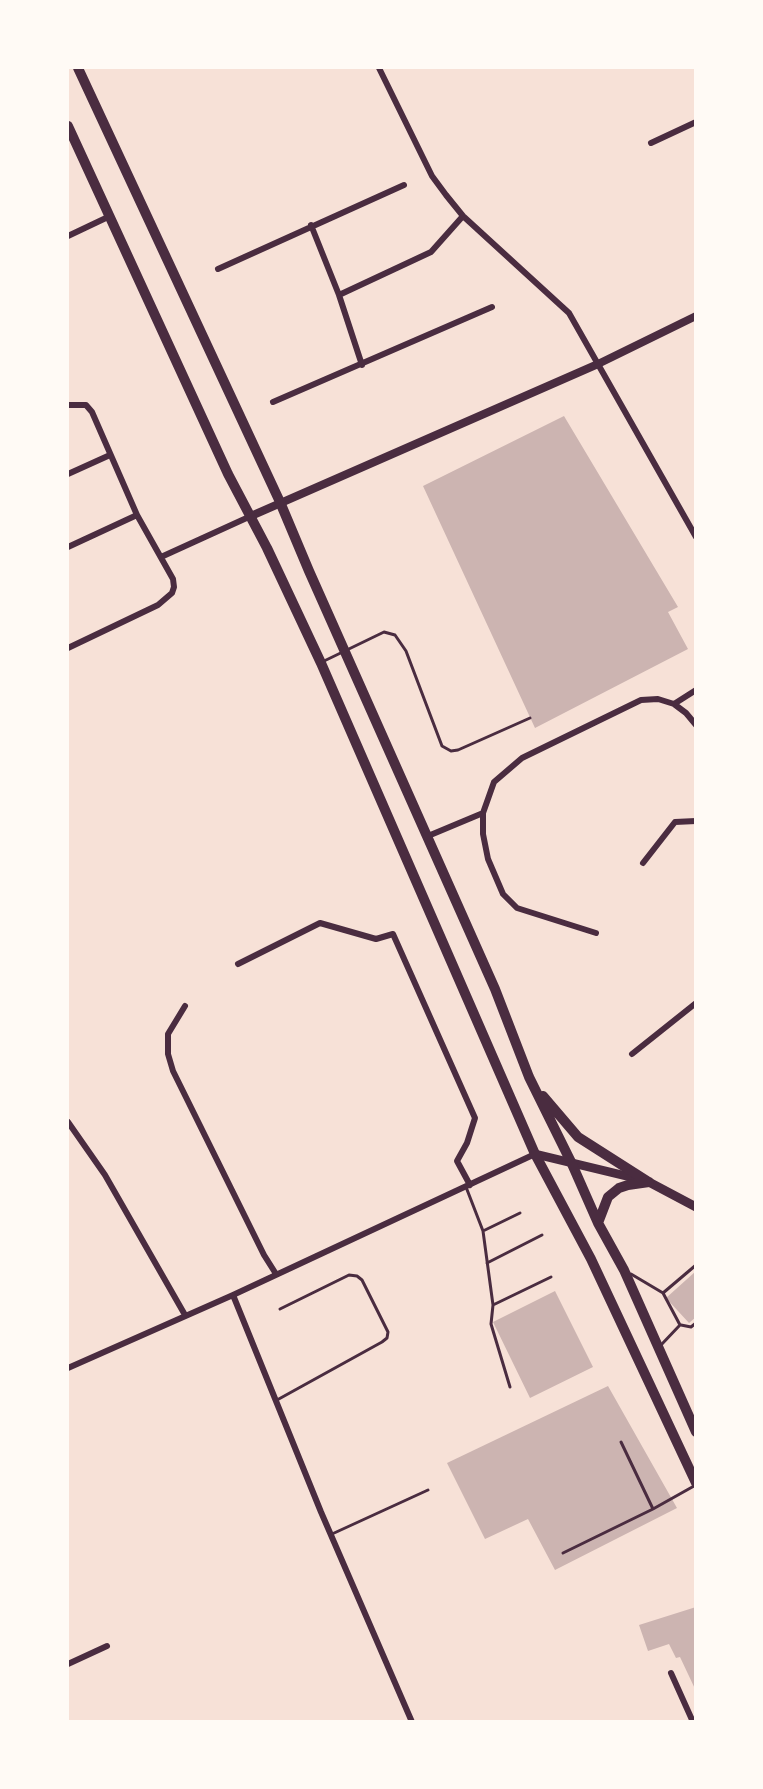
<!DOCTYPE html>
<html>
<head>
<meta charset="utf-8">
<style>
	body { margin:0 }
	#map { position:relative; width:763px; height:1789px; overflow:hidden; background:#f7e1d7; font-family:"IBM Plex Sans",sans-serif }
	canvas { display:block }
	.frame { position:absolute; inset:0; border:69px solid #fffaf5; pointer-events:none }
</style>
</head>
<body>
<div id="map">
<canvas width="763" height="1789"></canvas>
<div class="frame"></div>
</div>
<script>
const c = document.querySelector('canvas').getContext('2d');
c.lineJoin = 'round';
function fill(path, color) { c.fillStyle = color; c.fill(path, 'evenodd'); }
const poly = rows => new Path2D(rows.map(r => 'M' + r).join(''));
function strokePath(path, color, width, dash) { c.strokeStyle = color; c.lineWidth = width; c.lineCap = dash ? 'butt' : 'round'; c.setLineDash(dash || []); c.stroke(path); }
const building = poly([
	[564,416,678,607,668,612,688,649,535,728,423,486],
	[696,1271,696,1317,689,1323,666,1298],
	[555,1291,593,1367,530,1398,493,1322],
	[608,1386,677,1508,555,1570,528,1519,485,1539,447,1463],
	[696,1607,696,1691,680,1657,676,1658,669,1644,648,1651,639,1625]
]);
const service = poly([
	[322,662,384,632,395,635,406,651,442,746,451,751,458,750,530,718],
	[466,1187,483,1231,493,1305,491,1324,510,1387],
	[483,1231,520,1213],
	[487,1263,542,1235],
	[631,1274,663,1293,680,1325,661,1345],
	[663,1293,696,1265],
	[493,1305,551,1277],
	[681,1325,691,1327,696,1323],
	[277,1400,382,1342,387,1338,388,1332,362,1280,357,1276,349,1275,280,1309],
	[621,1442,653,1509],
	[332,1534,428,1490],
	[563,1553,653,1509,694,1486]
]);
const minor = poly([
	[379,68,432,176,446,195,463,216,569,313,696,537],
	[651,143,696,122],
	[311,225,339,295],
	[68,236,108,217],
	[218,269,404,185],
	[362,365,339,295,431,252,463,216],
	[273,402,492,307],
	[68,405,86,405,92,412,137,515,173,579,174,587,172,593,158,605,68,648],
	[68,474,110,455],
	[68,547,137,515],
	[161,557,251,516],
	[674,704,696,690],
	[428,836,483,813],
	[643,863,675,822,696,821],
	[596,933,517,908,503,894,488,859,483,834,483,813,494,782,522,758,641,700,658,699,674,704,686,713,696,725],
	[238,964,320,923,376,939,393,934,475,1118,467,1143,457,1161,470,1185],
	[185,1006,168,1034,168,1054,173,1071,264,1255,276,1274],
	[632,1054,696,1003],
	[68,1122,105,1175,185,1315],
	[233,1295,321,1512,412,1722],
	[68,1368,233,1295,535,1154],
	[68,1664,107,1646],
	[671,1673,693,1722]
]);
const tertiary = poly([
	[251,516,598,364,696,316]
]);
const secondary = poly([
	[535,1154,647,1181,696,1207]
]);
const primary = poly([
	[78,68,280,502,309,571,495,989,529,1077,572,1164,598,1223,624,1270,696,1432],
	[68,126,228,474,267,548,321,663,535,1154,591,1259,696,1483],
	[543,1096,578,1137,647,1181],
	[598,1223,608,1197,619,1188,628,1185,649,1182]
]);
fill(building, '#ccb4b1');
strokePath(service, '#4a2c40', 3);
strokePath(minor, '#4a2c40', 6);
strokePath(tertiary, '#4a2c40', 8);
strokePath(secondary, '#4a2c40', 9);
strokePath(primary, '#4a2c40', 10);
</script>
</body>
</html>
